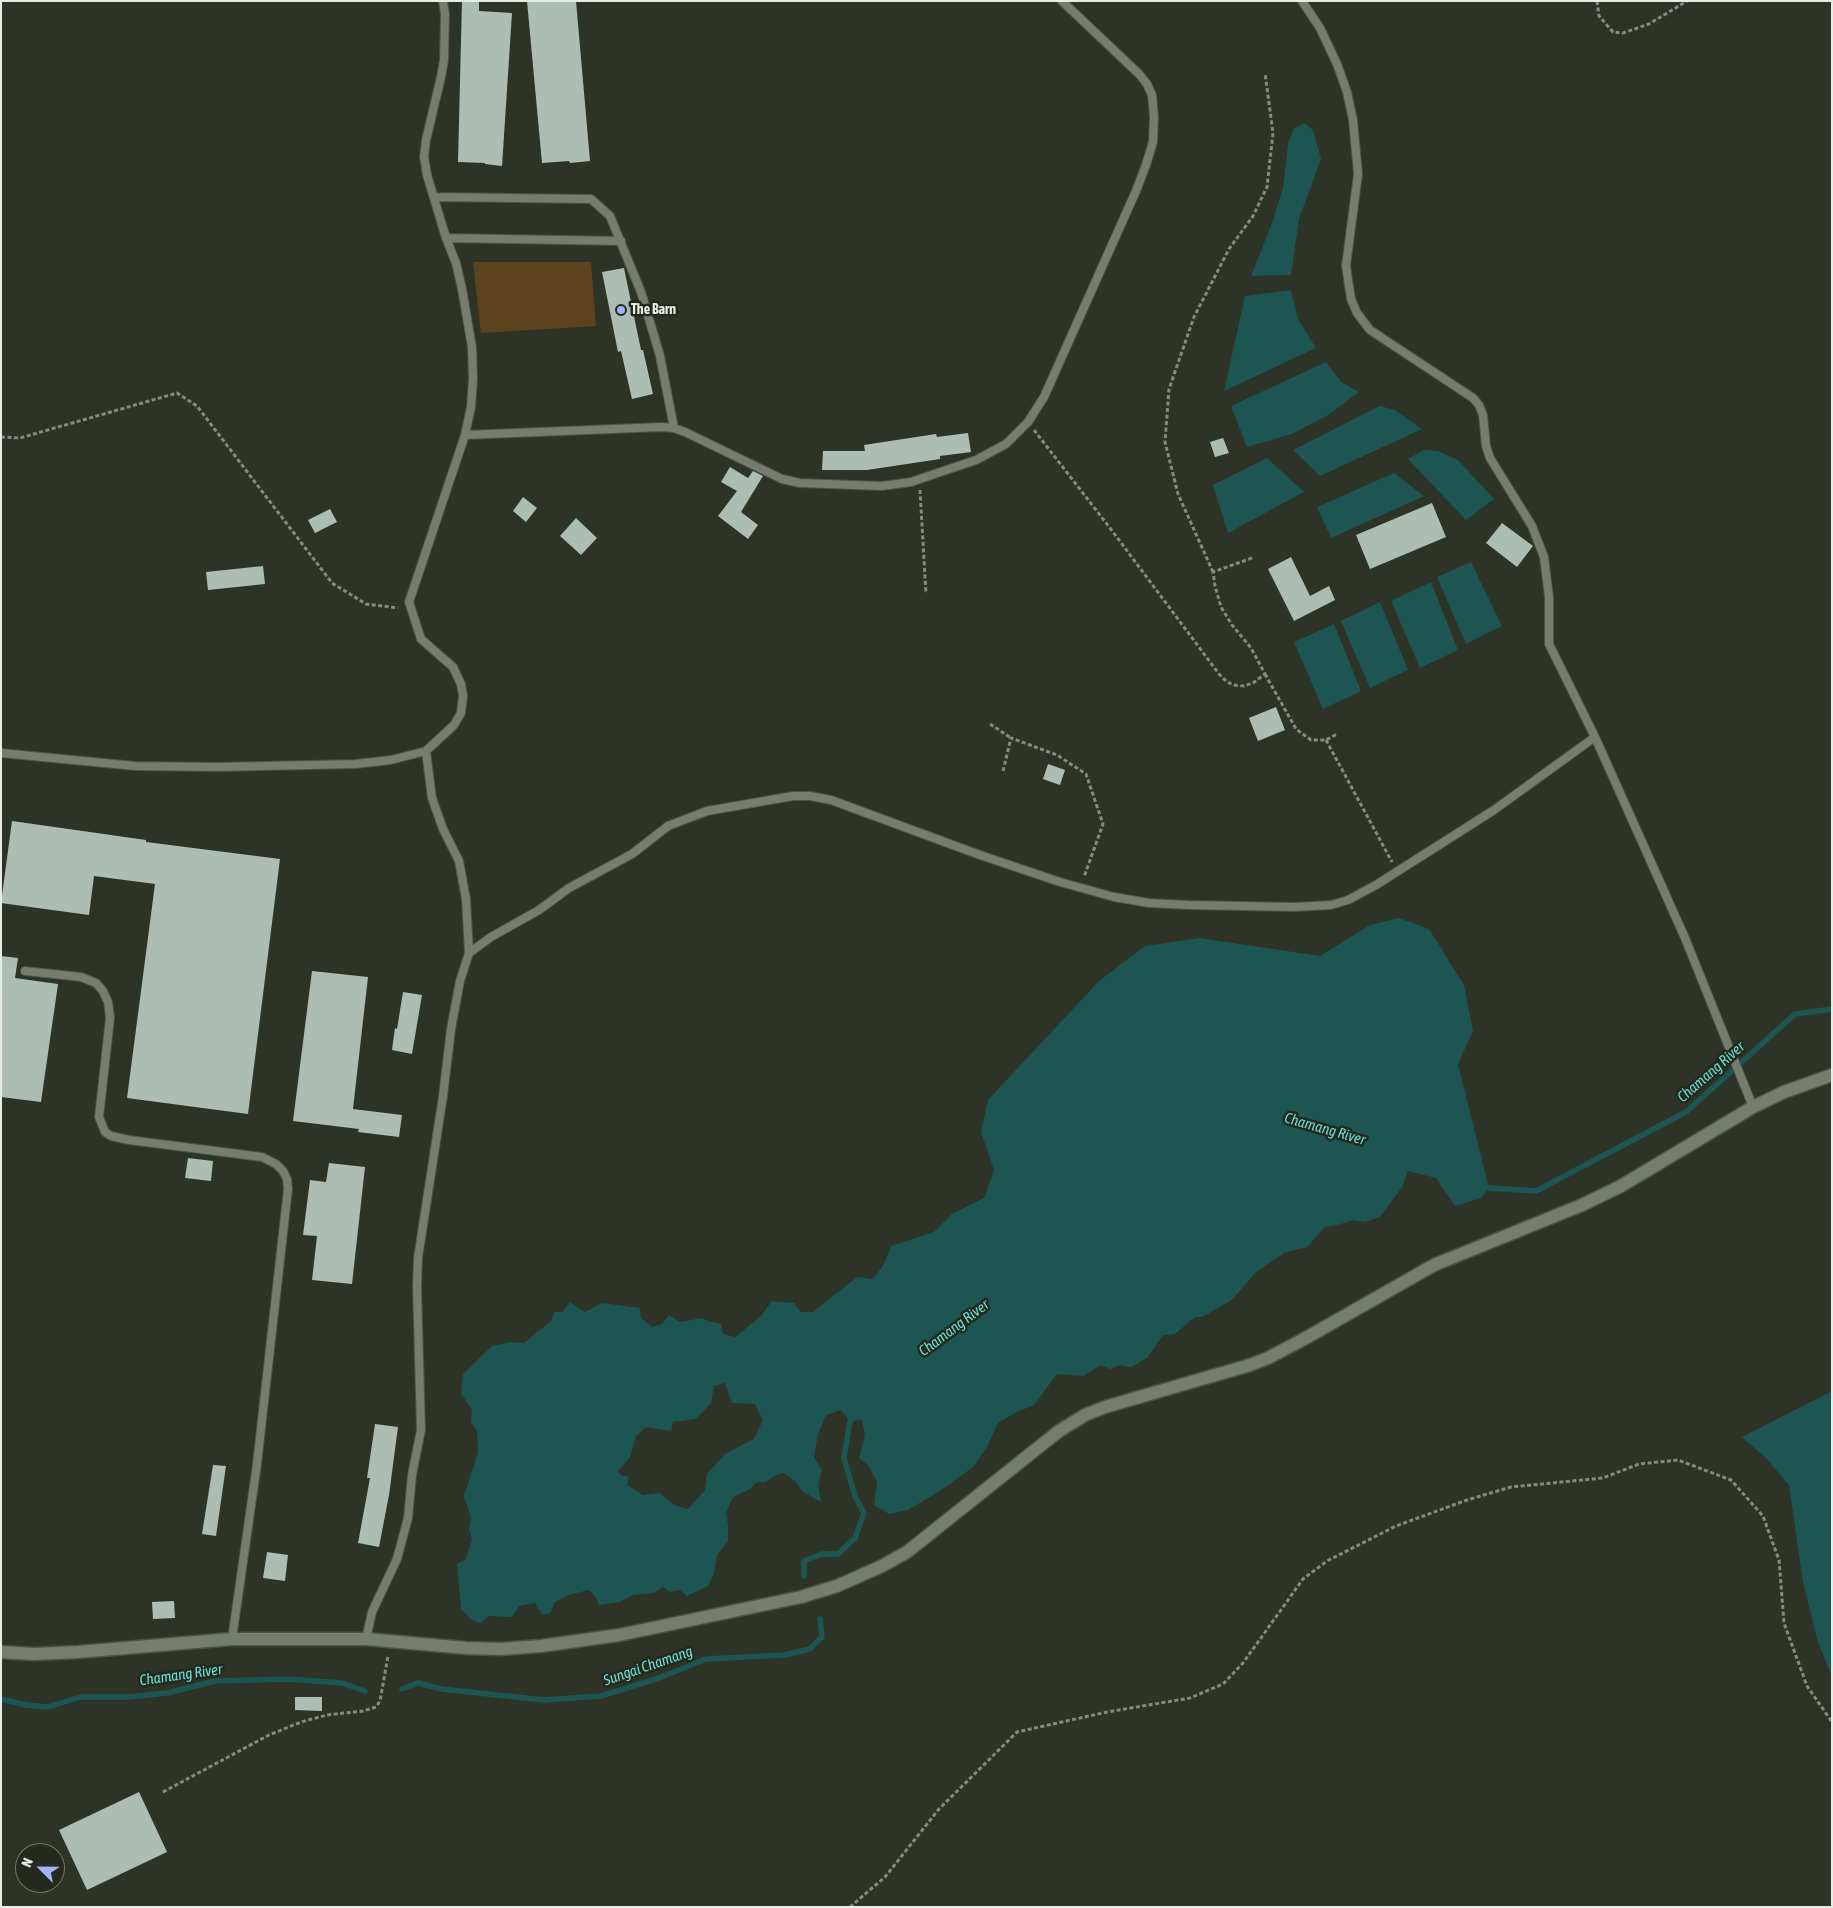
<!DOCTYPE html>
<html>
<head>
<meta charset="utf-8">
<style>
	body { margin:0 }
	#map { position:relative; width:1833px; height:1908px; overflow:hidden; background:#2d3427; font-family:"Asap Condensed",sans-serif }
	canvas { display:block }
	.frame { position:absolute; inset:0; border:2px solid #e7ede4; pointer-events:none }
	.north { position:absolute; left:15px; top:1843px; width:50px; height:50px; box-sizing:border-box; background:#232a1d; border:1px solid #71786d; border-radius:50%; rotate:293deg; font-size:14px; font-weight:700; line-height:20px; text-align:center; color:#e7ede4 }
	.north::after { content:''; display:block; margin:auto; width:18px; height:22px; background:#a2b2fd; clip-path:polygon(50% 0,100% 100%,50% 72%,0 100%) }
</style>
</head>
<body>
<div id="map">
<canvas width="1833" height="1908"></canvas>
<div class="frame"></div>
<div class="north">N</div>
</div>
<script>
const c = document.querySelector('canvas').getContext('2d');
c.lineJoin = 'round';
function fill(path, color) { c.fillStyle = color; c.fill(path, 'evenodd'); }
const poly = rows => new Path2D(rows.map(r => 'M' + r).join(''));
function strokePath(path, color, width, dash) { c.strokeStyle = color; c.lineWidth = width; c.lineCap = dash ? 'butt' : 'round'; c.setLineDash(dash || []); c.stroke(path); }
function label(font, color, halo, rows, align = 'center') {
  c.font = font + ' "Asap Condensed",sans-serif'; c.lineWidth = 5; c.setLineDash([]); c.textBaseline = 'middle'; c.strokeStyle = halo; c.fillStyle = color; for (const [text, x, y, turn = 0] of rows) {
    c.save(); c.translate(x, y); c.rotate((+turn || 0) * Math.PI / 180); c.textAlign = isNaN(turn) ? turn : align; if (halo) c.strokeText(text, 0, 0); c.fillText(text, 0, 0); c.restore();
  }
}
const green = poly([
	[473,262,591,262,596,326,481,333]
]);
const water = poly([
	[1304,123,1313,130,1321,159,1299,219,1291,275,1251,276,1271,226,1283,188,1288,144,1294,128],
	[1291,290,1298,319,1316,348,1224,391,1245,296],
	[1326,362,1341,382,1359,392,1328,415,1292,434,1247,447,1231,406],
	[1380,406,1395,410,1422,429,1320,476,1293,450],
	[1424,450,1438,451,1458,460,1494,499,1466,520,1408,459],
	[1267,458,1304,492,1228,533,1213,485],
	[1394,473,1424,496,1331,538,1317,507],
	[1471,562,1502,626,1466,644,1437,577],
	[1431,582,1458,650,1420,668,1391,601],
	[1380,602,1408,670,1370,688,1341,621],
	[1334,624,1361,691,1323,709,1294,642],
	[1399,918,1429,929,1464,985,1473,1031,1458,1064,1489,1188,1481,1198,1455,1206,1436,1178,1408,1171,1402,1187,1380,1217,1365,1222,1353,1220,1341,1224,1325,1227,1307,1247,1284,1253,1256,1272,1232,1300,1202,1317,1195,1317,1175,1334,1163,1335,1148,1357,1131,1367,1120,1365,1110,1369,1101,1365,1083,1376,1057,1374,1034,1405,1017,1412,998,1423,987,1447,973,1467,940,1491,908,1510,889,1514,874,1505,877,1482,868,1465,859,1458,865,1435,862,1420,850,1421,841,1410,826,1415,818,1434,814,1457,822,1470,818,1485,821,1502,802,1491,795,1481,783,1473,774,1476,766,1482,757,1482,750,1489,733,1497,726,1513,728,1525,728,1541,717,1555,714,1574,708,1586,687,1596,680,1590,670,1592,663,1587,653,1593,633,1595,620,1602,599,1605,596,1597,589,1590,568,1595,555,1602,550,1613,542,1615,535,1603,519,1606,512,1617,488,1616,481,1623,472,1620,461,1609,457,1564,466,1559,472,1539,469,1529,471,1518,464,1496,478,1452,477,1431,471,1422,472,1410,461,1393,463,1374,492,1346,511,1342,524,1343,551,1321,554,1312,562,1312,570,1302,585,1312,602,1303,640,1308,641,1318,652,1327,662,1324,669,1315,680,1322,702,1318,708,1321,721,1324,723,1334,735,1337,761,1316,772,1301,794,1303,801,1312,813,1312,857,1277,873,1279,884,1264,891,1246,934,1232,952,1214,984,1198,994,1170,981,1132,988,1100,1099,981,1145,946,1199,938,1320,956,1370,925],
	[725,1383,732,1403,755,1404,763,1420,754,1439,725,1454,707,1474,705,1490,688,1509,674,1505,660,1493,643,1495,627,1485,629,1477,621,1475,618,1471,630,1457,636,1436,646,1427,671,1431,673,1422,696,1419,711,1403,714,1386],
	[1832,1391,1832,1677,1817,1639,1803,1582,1789,1485,1766,1458,1742,1437]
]);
const stream = poly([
	[1481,1186,1489,1188,1536,1191,1686,1112,1795,1014,1832,1009],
	[804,1576,804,1561,822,1554,838,1554,855,1538,864,1513,855,1496,844,1458,850,1421,856,1416],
	[402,1689,418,1683,442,1689,544,1700,601,1696,659,1678,706,1659,784,1655,810,1649,822,1637,820,1619],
	[1,1699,26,1705,48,1707,80,1697,128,1697,167,1693,215,1681,289,1679,342,1683,365,1691]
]);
const building = poly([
	[462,1,479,1,479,11,512,13,502,166,485,164,485,163,458,162],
	[527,1,576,1,590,161,570,163,569,161,542,163],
	[624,268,641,350,643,350,653,394,632,399,621,351,618,352,602,272],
	[968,433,971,452,940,456,940,459,867,470,822,470,823,451,865,451,864,445,936,434,937,437],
	[1223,438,1229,453,1215,457,1210,442],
	[730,467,748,478,753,471,763,476,741,512,758,525,748,539,718,516,737,491,721,482],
	[523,497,537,508,526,522,513,511],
	[1432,503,1446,537,1370,569,1356,535],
	[330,509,337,522,315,533,308,520],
	[576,518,597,538,581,555,560,536],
	[1502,523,1533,546,1517,567,1486,543],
	[1291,557,1310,596,1329,586,1335,600,1294,621,1268,569],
	[263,566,265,584,208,590,206,572],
	[1276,707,1285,730,1258,741,1249,718],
	[1048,764,1065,770,1060,785,1043,779],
	[12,821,146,840,146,842,280,859,248,1114,127,1098,155,884,94,876,89,915,1,903],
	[1,956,18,958,15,978,58,984,41,1102,1,1097],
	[312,971,368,977,353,1109,402,1115,399,1137,358,1132,359,1129,293,1121],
	[403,992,422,995,412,1054,392,1050,395,1028,397,1029],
	[188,1158,213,1161,211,1181,185,1178],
	[329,1163,365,1167,352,1284,312,1280,317,1236,303,1235,310,1180,326,1182],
	[375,1424,398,1427,389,1495,379,1547,358,1543,370,1478,367,1478],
	[213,1465,226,1466,216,1536,202,1534],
	[267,1552,288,1555,285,1581,263,1578],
	[174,1601,175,1618,153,1619,152,1602],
	[295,1697,322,1697,322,1711,295,1710],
	[139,1792,167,1852,87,1890,59,1830]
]);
const path = poly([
	[1597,1,1599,16,1613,32,1623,33,1649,24,1687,1],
	[1034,430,1110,528,1219,674,1227,682,1234,685,1244,686,1253,683,1265,674,1251,648,1232,625,1221,607,1215,586,1213,572,1252,558],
	[1,437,20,438,177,393,197,406,332,583,366,604,398,608],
	[920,490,926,594],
	[1213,572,1178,494,1165,442,1169,389,1194,317,1229,249,1253,216,1267,187,1273,133,1265,73],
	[1265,674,1296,729,1311,740,1326,740,1337,734],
	[990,724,1011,738],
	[1326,740,1392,862],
	[1003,771,1011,738,1057,755,1086,774,1103,824,1084,877],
	[163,1792,269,1735,301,1722,327,1715,363,1711,376,1707,380,1701,388,1656],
	[850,1907,885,1877,939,1809,1017,1732,1107,1712,1190,1698,1223,1684,1243,1663,1303,1579,1327,1561,1396,1526,1467,1500,1511,1487,1603,1478,1639,1464,1678,1460,1731,1480,1763,1516,1779,1560,1784,1623,1807,1686,1832,1722]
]);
const service = poly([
	[1302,1,1320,28,1337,64,1347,92,1353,120,1358,174,1346,266,1351,299,1357,313,1370,330,1473,398,1479,405,1483,415,1486,446,1490,458,1532,526,1544,557,1549,597,1549,644,1595,737,1685,938,1753,1107],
	[434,197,591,199,610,216,641,292,660,356,674,428],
	[446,238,621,241],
	[465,435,662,427,674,428,685,432,782,479,800,483,882,486,911,482,976,460,1006,444,1028,422,1044,397,1136,191,1146,165,1153,142,1154,117,1152,95,1147,84,1139,74,1062,1],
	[1,753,135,766,217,767,355,764,391,760,426,751,454,725,461,713,463,696,461,684,453,667,421,639,409,602,465,435,471,407,473,379,472,347,462,289,456,263,446,238,427,175,424,157,426,140,441,77,444,60,445,14,443,1],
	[469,953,491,937,539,910,569,888,632,854,668,826,707,811,793,796,810,796,831,800,980,855,1060,882,1114,897,1149,903,1188,905,1295,907,1331,905,1348,900,1376,885,1494,810,1595,737],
	[25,971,81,977,96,983,103,991,108,1002,110,1018,99,1117,105,1132,111,1136,129,1140,262,1157,276,1164,283,1171,287,1179,288,1189,257,1464,232,1639],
	[366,1639,372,1612,397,1559,408,1518,412,1475,421,1430,417,1287,418,1258,443,1096,451,1029,460,981,469,953,466,899,459,861,443,829,432,798,426,751]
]);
const minor = poly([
	[1,1652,34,1654,78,1652,232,1639,366,1639,466,1648,501,1649,541,1646,619,1635,801,1597,837,1586,882,1566,907,1552,1059,1431,1085,1415,1105,1407,1250,1365,1268,1358,1304,1339,1434,1265,1582,1205,1621,1186,1753,1107,1784,1092,1832,1075]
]);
const markers = [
	[621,310,5,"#a2b2fd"]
];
const poiNames = [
	["The Barn",631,310]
];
const waterNames = [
	["Chamang River",1711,1072,-41],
	["Chamang River",1325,1129,16],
	["Chamang River",954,1328,-37],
	["Sungai Chamang",648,1666,-19],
	["Chamang River",181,1675,-8]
];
fill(green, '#5c431e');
fill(water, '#1c5552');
strokePath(stream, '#1c5552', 5.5);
fill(building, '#acbeb4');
strokePath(service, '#4c5247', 10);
strokePath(minor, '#4c5247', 15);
strokePath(path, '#848b80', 3, [4, 2.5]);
strokePath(service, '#747d6e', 8);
strokePath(minor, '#747d6e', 12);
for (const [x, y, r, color] of markers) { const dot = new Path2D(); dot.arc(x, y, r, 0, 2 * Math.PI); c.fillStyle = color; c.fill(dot); strokePath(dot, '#232a1d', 2); }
label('bold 14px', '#e7ede4', '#232a1d', poiNames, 'left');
label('italic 15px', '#6dddd5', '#232a1d', waterNames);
</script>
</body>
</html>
